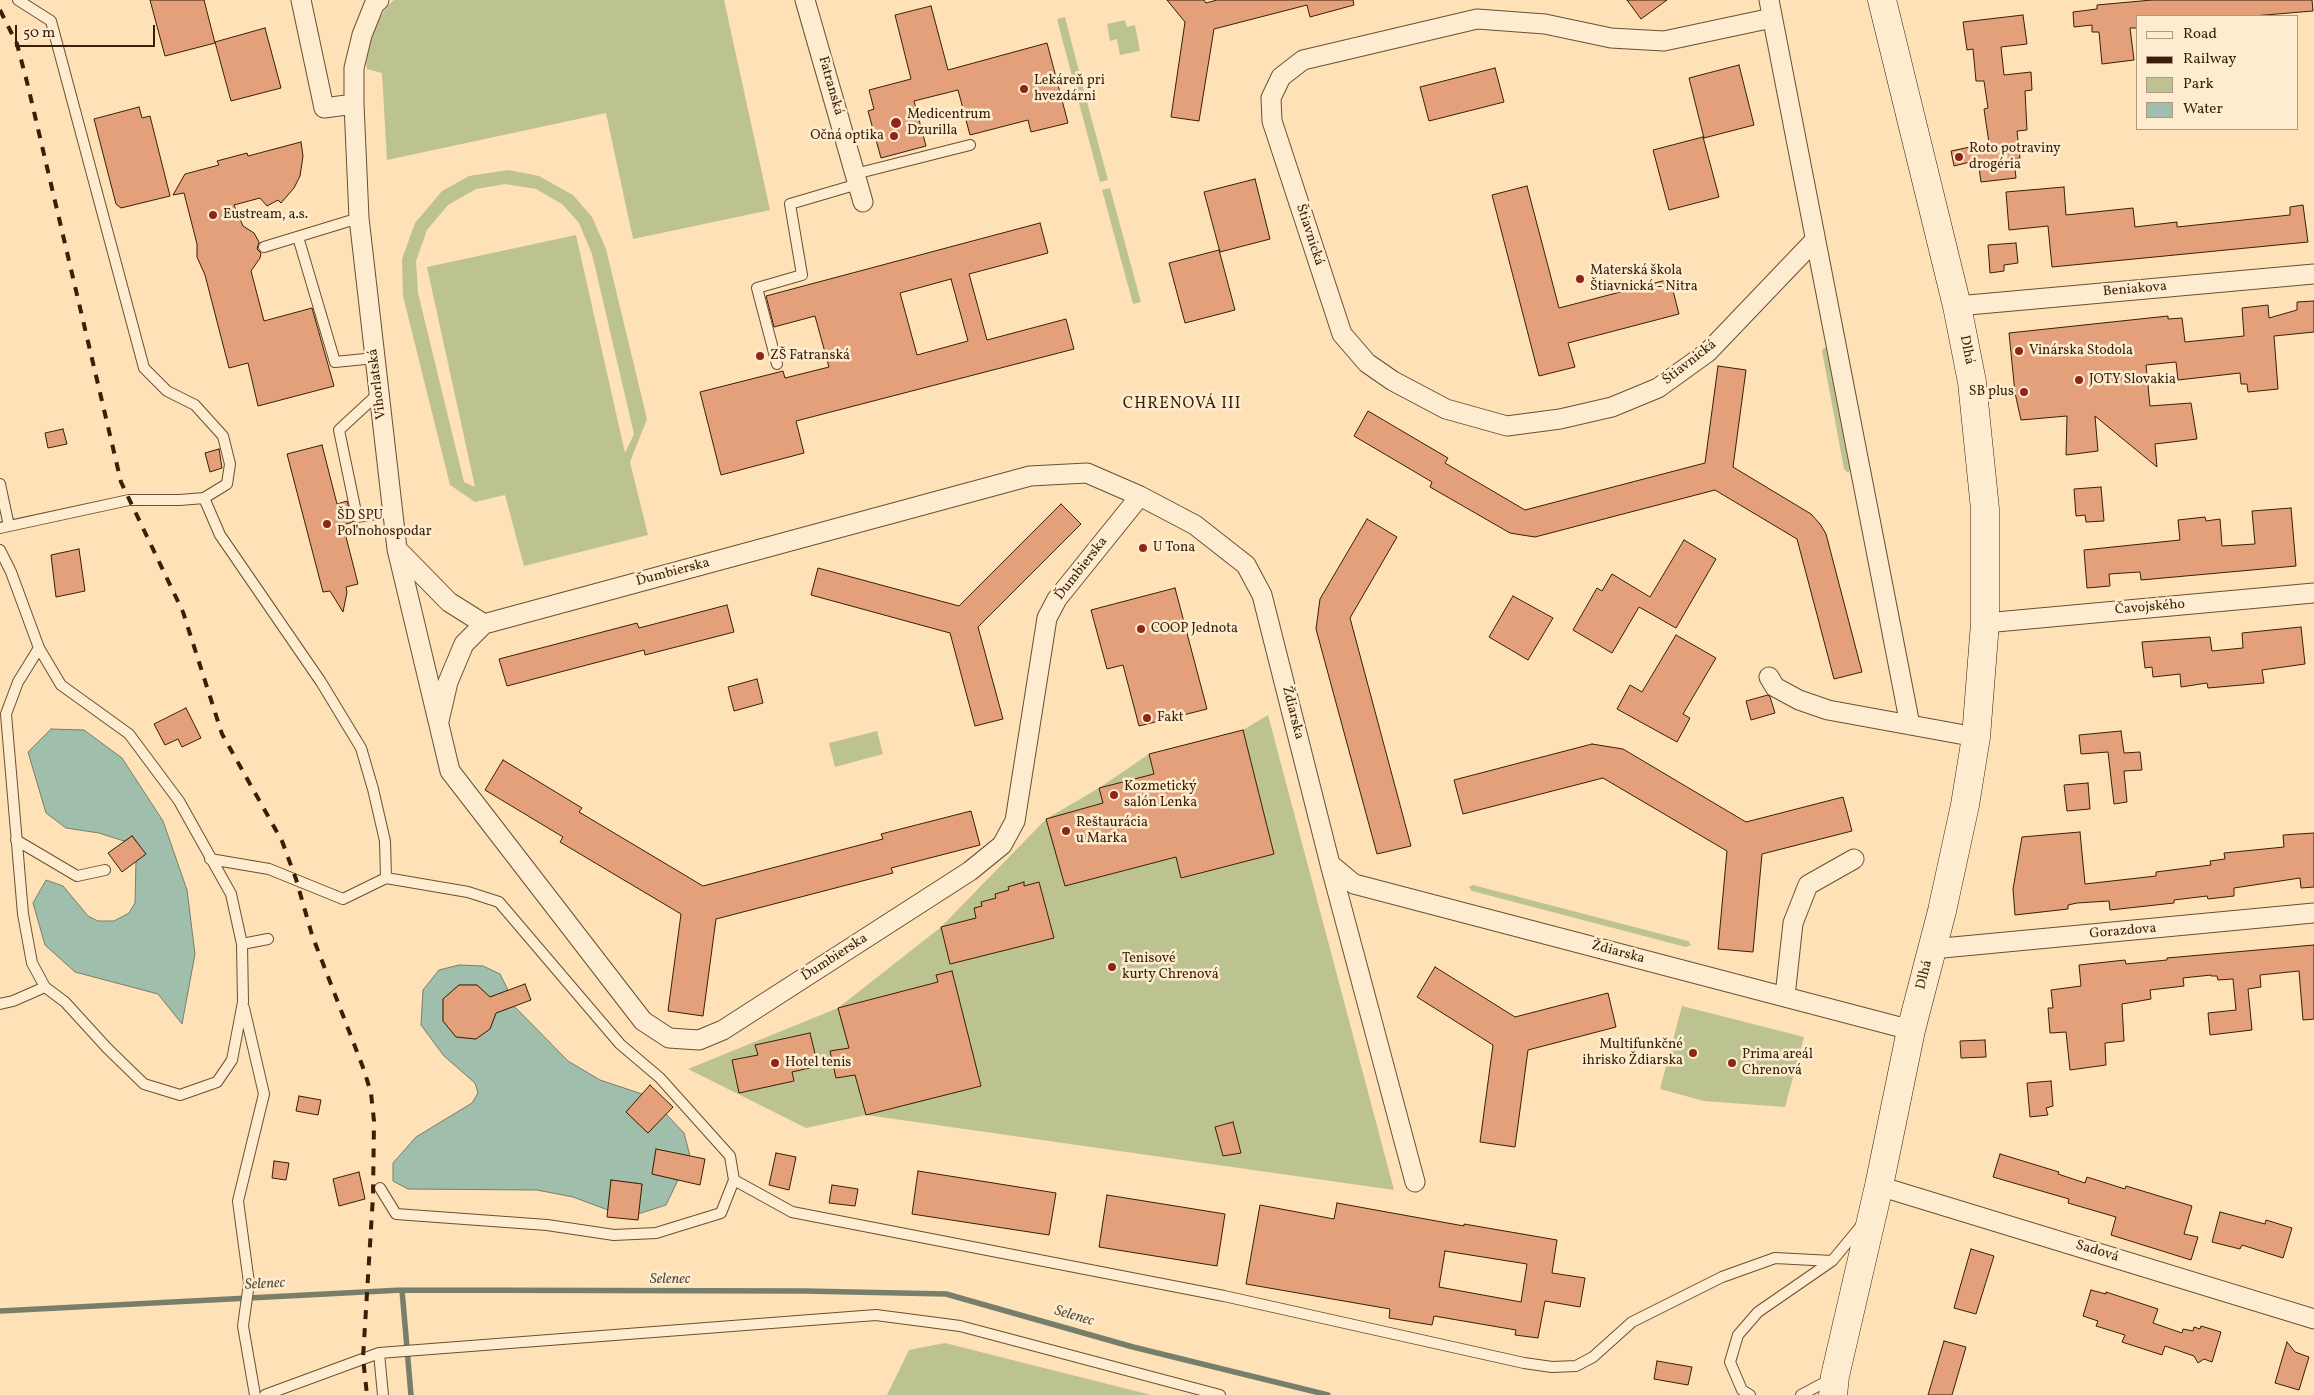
<!DOCTYPE html>
<html>
<head>
<meta charset="utf-8">
<style>
	body { margin:0 }
	#map { position:relative; width:2314px; height:1395px; overflow:hidden; background:#fee1b7; font-family:Vollkorn,serif }
	canvas { display:block }
	.legend { position:absolute; left:2136px; top:15px; width:162px; height:115px; box-sizing:border-box; background:#feecd0; border:1px solid #af9a80; margin:0; padding:6px 9px; list-style:none; font-size:15px; color:#391f07 }
	.legend li { display:flex; align-items:center; gap:10px; height:25px }
	.legend b { width:25px; border:1px solid #af9a80 }
	.scale { position:absolute; left:15px; top:25px; width:140px; height:22px; box-sizing:border-box; border:2px solid #391f07; border-top:0; padding-left:6px; font-size:15px; line-height:18px; white-space:nowrap; color:#391f07; -webkit-text-stroke:4px #feecd0; paint-order:stroke }
</style>
</head>
<body>
<div id="map">
<canvas width="2314" height="1395"></canvas>
<ul class="legend">
<li><b style="height:6px;background:#feecd0"></b>Road</li>
<li><b style="height:6px;background:#391f07"></b>Railway</li>
<li><b style="height:14px;background:#bdc390"></b>Park</li>
<li><b style="height:14px;background:#a0beac"></b>Water</li>
</ul>
<div class="scale">50 m</div>
</div>
<script>
const c = document.querySelector('canvas').getContext('2d');
c.lineJoin = 'round';
function fill(path, color) { c.fillStyle = color; c.fill(path, 'evenodd'); }
const poly = rows => new Path2D(rows.map(r => 'M' + r).join(''));
function strokePath(path, color, width, dash) { c.strokeStyle = color; c.lineWidth = width; c.lineCap = dash ? 'butt' : 'round'; c.setLineDash(dash || []); c.stroke(path); }
function label(font, color, halo, rows, align = 'center') {
  c.font = font + ' Vollkorn,serif'; c.lineWidth = 5; c.setLineDash([]); c.textBaseline = 'middle'; c.strokeStyle = halo; c.fillStyle = color; for (const [text, x, y, turn = 0] of rows) {
    c.save(); c.translate(x, y); c.rotate((+turn || 0) * Math.PI / 180); c.textAlign = isNaN(turn) ? turn : align; if (halo) c.strokeText(text, 0, 0); c.fillText(text, 0, 0); c.restore();
  }
}
const green = poly([
	[394,0,724,0,770,210,633,239,606,113,387,160,382,73,367,69,366,63,372,30,388,5],
	[1065,17,1082,83,1108,180,1100,182,1074,84,1057,19],
	[1125,20,1127,27,1135,25,1140,51,1120,55,1117,39,1110,41,1107,24],
	[508,170,539,176,573,195,592,217,606,249,647,419,630,462,648,535,524,566,505,495,475,502,450,485,403,296,402,259,415,223,442,191,469,176],
	[505,184,536,189,562,204,579,223,592,254,634,434,625,453,576,235,427,267,475,487,464,482,418,293,416,261,427,230,448,205,476,189],
	[1110,188,1141,302,1133,304,1102,190],
	[1824,347,1829,350,1851,469,1848,473,1844,469,1822,351],
	[1268,715,1394,1190,866,1115,806,1128,688,1069,838,1008,941,927,1046,819,1099,788,1149,754,1243,730],
	[877,731,883,754,835,767,829,743],
	[1473,885,1688,941,1691,945,1686,947,1472,891,1469,887],
	[1682,1006,1804,1037,1785,1107,1704,1101,1660,1089],
	[945,1343,1151,1395,887,1395,909,1350]
]);
const water = poly([
	[51,729,84,730,122,758,163,821,187,890,195,954,182,1024,158,994,75,972,45,945,33,903,46,880,63,886,88,916,98,921,114,921,129,913,135,903,136,861,145,854,133,836,124,841,99,833,66,828,46,813,28,752,51,729],
	[459,965,483,966,500,974,508,990,490,997,477,985,459,985,443,999,443,1021,456,1037,476,1039,490,1029,496,1013,514,1006,568,1061,600,1080,642,1094,626,1112,648,1133,666,1114,684,1133,690,1156,656,1150,652,1174,678,1180,666,1205,638,1214,642,1184,611,1180,608,1210,573,1197,537,1190,408,1189,393,1181,393,1163,416,1137,472,1103,478,1093,475,1083,444,1056,421,1025,423,990,439,970,459,965]
]);
const stream = poly([
	[402,1290,411,1395],
	[0,1311,402,1290,805,1291,946,1294,1133,1347,1328,1395]
]);
const building = poly([
	[150,0,204,0,215,43,165,56,150,0],
	[1167,0,1204,0,1206,3,1217,0,1353,0,1354,5,1310,17,1307,5,1214,29,1199,121,1171,117,1185,22,1167,0],
	[1627,0,1667,0,1641,19,1627,0],
	[2152,0,2312,0,2313,11,2253,16,2138,16,2138,28,2130,28,2134,60,2102,64,2099,32,2092,32,2092,25,2074,27,2073,12,2097,9,2097,5,2152,0],
	[931,6,948,70,1047,43,1068,123,1031,132,1028,120,970,135,958,90,914,101,926,146,881,158,868,111,874,109,869,90,911,79,895,15,931,6],
	[2023,15,2027,44,2001,47,2004,75,2031,72,2032,90,2025,91,2027,130,2017,131,2020,158,2014,159,2016,178,1981,182,1978,160,1954,166,1951,151,1989,143,1984,109,1988,108,1984,81,1976,81,1973,49,1967,50,1963,22,2023,15],
	[265,28,281,88,231,101,215,42,265,28],
	[1739,65,1754,125,1704,138,1689,78,1739,65],
	[1495,68,1504,102,1429,121,1420,87,1495,68],
	[139,107,142,118,150,116,170,196,121,208,116,204,94,119,139,107],
	[1703,137,1719,197,1669,210,1653,150,1703,137],
	[301,142,303,156,300,176,294,188,281,203,278,200,267,206,260,198,234,205,243,226,254,233,259,242,257,249,261,253,260,258,251,271,264,321,312,308,334,386,258,406,248,363,229,368,205,275,197,257,197,244,184,193,173,195,185,174,219,165,217,161,247,153,248,156,301,142],
	[1255,179,1270,239,1220,252,1204,192,1255,179],
	[1527,186,1559,308,1670,279,1679,314,1568,343,1575,367,1539,376,1492,195,1527,186],
	[2064,187,2066,215,2133,208,2135,227,2177,222,2177,227,2290,215,2290,207,2303,205,2308,242,2052,267,2048,226,2009,230,2006,192,2064,187],
	[1040,223,1048,253,969,274,987,340,1066,319,1074,349,796,421,804,453,721,475,700,392,783,371,785,378,829,367,815,316,774,327,766,296,1040,223],
	[951,279,968,341,917,355,900,293,951,279],
	[2016,243,2018,263,2004,265,2004,271,1990,273,1988,245,2016,243],
	[1219,250,1235,310,1185,323,1169,263,1219,250],
	[2314,301,2314,332,2274,336,2278,389,2248,392,2247,384,2241,384,2240,373,2178,380,2176,362,2146,365,2150,406,2191,403,2197,439,2155,444,2157,467,2095,416,2098,451,2066,455,2067,416,2021,420,2015,393,2009,333,2168,316,2168,319,2182,318,2185,342,2244,336,2242,308,2268,305,2269,318,2297,310,2297,302,2314,301],
	[1718,366,1746,370,1733,467,1811,514,1820,524,1826,534,1862,672,1834,679,1797,539,1715,490,1535,537,1522,535,1510,533,1430,487,1432,482,1354,436,1368,411,1448,458,1445,463,1525,510,1705,463,1718,366],
	[63,429,67,444,48,448,45,433,63,429],
	[322,445,337,504,347,501,353,522,343,525,358,584,346,587,347,592,343,612,330,591,323,592,287,454,322,445],
	[219,449,222,468,210,472,205,453,219,449],
	[2101,487,2104,521,2086,522,2085,515,2076,516,2074,489,2101,487],
	[1061,504,1081,524,978,627,1003,719,975,726,950,633,811,595,818,568,959,606,1061,504],
	[2291,508,2296,566,2141,580,2140,572,2109,574,2110,586,2087,588,2084,550,2180,540,2178,520,2205,517,2206,521,2220,519,2222,546,2255,544,2252,511,2291,508],
	[1367,519,1397,537,1350,618,1411,846,1377,854,1316,629,1320,599,1367,519],
	[1684,540,1716,559,1676,628,1639,607,1612,653,1573,630,1597,588,1602,591,1612,574,1650,597,1684,540],
	[79,549,85,591,56,597,51,555,79,549],
	[1175,588,1207,709,1139,726,1123,665,1107,669,1091,610,1175,588],
	[1513,596,1553,618,1528,660,1489,637,1513,596],
	[727,605,734,632,645,655,644,650,507,686,499,659,637,623,639,628,727,605],
	[2301,627,2305,664,2262,670,2264,683,2208,688,2207,683,2181,687,2180,674,2153,677,2152,667,2145,668,2142,642,2210,637,2212,651,2243,648,2242,633,2301,627],
	[1676,635,1716,658,1683,714,1690,718,1677,742,1617,709,1630,685,1642,692,1676,635],
	[757,679,763,703,734,711,728,687,757,679],
	[1768,695,1770,697,1775,713,1751,720,1746,701,1768,695],
	[186,708,201,738,182,747,178,739,165,745,154,724,186,708],
	[1243,730,1274,854,1181,878,1176,857,1065,886,1046,819,1103,803,1099,788,1154,774,1149,754,1243,730],
	[2121,731,2124,753,2140,752,2142,770,2124,771,2127,802,2114,804,2108,752,2081,754,2079,735,2121,731],
	[1592,744,1623,749,1746,822,1843,797,1852,831,1762,854,1753,952,1718,949,1727,851,1603,778,1463,814,1454,780,1592,744],
	[503,760,582,808,579,812,703,886,883,839,881,834,971,811,980,845,891,868,893,873,716,919,703,1016,668,1011,681,914,560,842,563,837,485,790,503,760],
	[2088,783,2090,809,2067,811,2064,785,2088,783],
	[2080,832,2085,884,2156,876,2156,872,2211,865,2210,861,2225,859,2224,853,2284,847,2283,835,2314,833,2314,887,2301,888,2300,878,2234,888,2234,896,2208,899,2207,896,2174,900,2174,903,2110,910,2109,901,2077,903,2068,905,2068,909,2015,915,2013,889,2022,837,2080,832],
	[132,836,146,854,122,872,108,853,132,836],
	[1024,882,1024,886,1039,882,1054,938,950,964,941,927,976,918,974,908,982,906,981,902,996,898,995,894,1009,890,1008,887,1024,882],
	[2314,945,2314,1019,2303,1020,2299,971,2260,975,2261,987,2248,989,2252,1030,2210,1035,2208,1013,2236,1010,2233,979,2218,980,2217,976,2211,976,2211,975,2183,978,2184,986,2150,990,2151,999,2122,1004,2124,1041,2105,1043,2106,1065,2070,1070,2066,1032,2050,1033,2048,1008,2053,1008,2051,990,2081,986,2079,965,2125,960,2126,964,2167,960,2167,958,2314,945],
	[1435,967,1515,1017,1608,993,1616,1027,1528,1050,1515,1147,1480,1142,1493,1045,1417,997,1435,967],
	[952,971,981,1086,866,1115,855,1075,836,1078,830,1051,849,1048,838,1008,938,982,936,975,952,971],
	[525,984,531,1000,496,1013,490,1029,476,1039,456,1037,443,1021,443,999,459,985,477,985,490,997,525,984],
	[810,1033,818,1066,792,1072,794,1081,739,1093,732,1060,758,1055,755,1045,810,1033],
	[1985,1040,1986,1057,1961,1058,1960,1041,1985,1040],
	[2051,1081,2053,1106,2046,1108,2048,1115,2030,1117,2027,1083,2051,1081],
	[650,1085,673,1107,648,1133,626,1112,650,1085],
	[299,1096,321,1100,318,1115,296,1111,299,1096],
	[1233,1122,1241,1153,1223,1156,1215,1127,1233,1122],
	[656,1149,705,1159,700,1185,652,1174,656,1149],
	[776,1153,796,1157,789,1190,769,1185,776,1153],
	[2000,1154,2059,1172,2058,1174,2085,1183,2087,1177,2125,1189,2126,1186,2192,1206,2184,1234,2198,1237,2191,1260,2111,1235,2116,1217,2068,1203,2069,1199,1993,1177,2000,1154],
	[274,1161,289,1163,286,1180,272,1178,274,1161],
	[918,1171,1056,1193,1049,1235,912,1214,918,1171],
	[359,1172,365,1199,339,1206,333,1179,359,1172],
	[611,1180,642,1184,638,1220,607,1217,611,1180],
	[832,1185,858,1189,855,1206,829,1203,832,1185],
	[1107,1195,1225,1214,1217,1266,1099,1247,1107,1195],
	[1337,1203,1464,1226,1464,1224,1557,1240,1552,1273,1585,1278,1580,1307,1545,1301,1538,1338,1515,1335,1516,1330,1434,1316,1432,1325,1389,1318,1390,1309,1246,1284,1260,1205,1334,1219,1337,1203],
	[1445,1251,1527,1264,1521,1302,1439,1287,1445,1251],
	[2220,1212,2265,1224,2266,1220,2292,1228,2283,1258,2242,1245,2240,1249,2212,1242,2220,1212],
	[1971,1249,1994,1256,1976,1314,1954,1308,1971,1249],
	[2091,1290,2106,1294,2106,1292,2158,1309,2153,1323,2182,1333,2183,1329,2193,1331,2194,1327,2200,1329,2201,1326,2221,1332,2212,1362,2204,1359,2198,1363,2194,1356,2165,1346,2162,1355,2122,1342,2125,1335,2096,1326,2098,1321,2083,1316,2091,1290],
	[1944,1341,1966,1347,1952,1395,1928,1395,1944,1341],
	[2287,1342,2295,1352,2309,1357,2299,1390,2275,1383,2287,1342],
	[1657,1361,1692,1367,1688,1385,1654,1379,1657,1361]
]);
const lane = poly([
	[855,174,970,145],
	[298,237,335,362,375,358],
	[264,247,359,218],
	[777,364,757,288,802,275,790,204,858,184],
	[379,393,339,430,357,517,393,511],
	[0,484,9,526],
	[204,498,220,535,321,682,361,748,373,789,385,841,386,878],
	[0,528,129,500,180,500,204,498,227,484,230,464,223,436,195,405,167,391,144,368,51,21,18,0],
	[0,550,11,572,39,648,61,685,129,734,179,801,231,894,242,944,243,1002,232,1060,217,1082,180,1095,144,1084,107,1048,65,1002,45,987,32,963,23,914,6,714,18,682,39,648],
	[16,840,77,876,105,870],
	[210,859,269,869,343,899,386,878,468,892,499,902,620,1044,660,1078,730,1156,734,1180,721,1213,656,1233,614,1235,547,1225,396,1214,380,1188],
	[242,944,268,939],
	[0,1004,13,1001,45,987],
	[244,1008,264,1094,238,1201,249,1283,243,1326,255,1395],
	[734,1180,792,1212,1224,1296,1524,1363,1552,1367,1576,1366,1593,1357,1632,1322,1722,1277,1775,1258,1832,1261],
	[379,1353,383,1395],
	[265,1395,379,1353,876,1315,960,1326,1220,1395],
	[1750,1395,1742,1390,1730,1362,1738,1335,1758,1312,1832,1261,1861,1226],
	[1801,1395,1831,1379]
]);
const street = poly([
	[301,0,324,108,354,104,354,68,362,35,374,5,379,0],
	[805,0,863,202],
	[1769,0,1910,725],
	[1772,18,1664,41,1611,38,1545,24,1477,19,1303,60,1281,77,1271,98,1272,121,1342,334,1367,363,1393,381,1446,409,1507,426,1560,419,1612,407,1658,388,1708,352,1815,240],
	[354,104,359,218,397,549,449,602,484,624],
	[1957,306,2314,274],
	[397,549,450,771,643,1021,669,1038,699,1040,723,1030,970,871,1002,845,1015,821,1047,618,1057,599,1140,496],
	[1985,623,2314,593],
	[1769,677,1775,687,1799,700,1828,710,1976,737],
	[439,721,448,682,464,644,484,624,1030,476,1087,473,1140,496,1195,525,1246,565,1262,595,1330,864,1354,884,1911,1030],
	[1330,864,1415,1182],
	[1932,949,2314,913],
	[1785,996,1793,923,1808,885,1854,859],
	[1879,1186,2314,1319]
]);
const secondary = poly([
	[1833,1395,1835,1376,1879,1186,1911,1030,1942,911,1965,805,1976,737,1985,623,1985,509,1972,382,1957,306,1882,0]
]);
const rail = poly([
	[0,10,17,44,27,82,121,482,183,612,222,734,282,841,296,879,312,935,364,1070,371,1093,374,1121,373,1196,363,1358,367,1395]
]);
const markers = [
	[1024,89,5,"#8f2418"],
	[896,123,6,"#8f2418"],
	[894,136,5,"#8f2418"],
	[1959,157,5,"#8f2418"],
	[213,215,5,"#8f2418"],
	[1580,279,5,"#8f2418"],
	[2019,351,5,"#8f2418"],
	[760,356,5,"#8f2418"],
	[2079,380,5,"#8f2418"],
	[2024,392,5,"#8f2418"],
	[327,524,5,"#8f2418"],
	[1143,548,5,"#8f2418"],
	[1141,629,5,"#8f2418"],
	[1147,718,5,"#8f2418"],
	[1114,795,5,"#8f2418"],
	[1066,831,5,"#8f2418"],
	[1112,967,5,"#8f2418"],
	[1693,1053,5,"#8f2418"],
	[775,1063,5,"#8f2418"],
	[1732,1063,5,"#8f2418"]
];
const poiNames = [
	["Lekáreň pri",1034,81],
	["hvezdárni",1034,97],
	["Medicentrum",907,115],
	["Dzurilla",907,131],
	["Očná optika",884,136,"right"],
	["Roto potraviny",1969,149],
	["drogéria",1969,165],
	["Eustream, a.s.",223,215],
	["Materská škola",1590,271],
	["Štiavnická - Nitra",1590,287],
	["Vinárska Stodola",2029,351],
	["ZŠ Fatranská",770,356],
	["JOTY Slovakia",2089,380],
	["SB plus",2014,392,"right"],
	["ŠD SPU",337,516],
	["Poľnohospodar",337,532],
	["U Tona",1153,548],
	["COOP Jednota",1151,629],
	["Fakt",1157,718],
	["Kozmetický",1124,787],
	["salón Lenka",1124,803],
	["Reštaurácia",1076,823],
	["u Marka",1076,839],
	["Tenisové",1122,959],
	["kurty Chrenová",1122,975],
	["Multifunkčné",1683,1045,"right"],
	["ihrisko Ždiarska",1683,1061,"right"],
	["Prima areál",1742,1055],
	["Chrenová",1742,1071],
	["Hotel tenis",785,1063]
];
const streetNames = [
	["Fatranská",830,86,74],
	["Štiavnická",1309,235,72],
	["Beniakova",2135,290,-5],
	["Dlhá",1966,350,79],
	["Štiavnická",1690,363,-38],
	["Vihorlatská",378,384,-97],
	["Ďumbierska",1082,569,-52],
	["Ďumbierska",673,573,-15],
	["Čavojského",2150,608,-5],
	["Ždiarska",1292,713,76],
	["Gorazdova",2123,932,-5],
	["Ždiarska",1618,953,15],
	["Ďumbierska",835,958,-33],
	["Dlhá",1925,975,-76],
	["Sadová",2097,1252,17]
];
const waterNames = [
	["Selenec",670,1280],
	["Selenec",265,1285,-3],
	["Selenec",1074,1317,16]
];
const quarterNames = [
	["CHRENOVÁ III",1182,405]
];
fill(green, '#bdc390');
fill(water, '#a0beac');
strokePath(water, '#777e6a', 1);
strokePath(stream, '#777e6a', 5.5);
fill(building, '#e3a07a');
strokePath(building, '#391f07', 1);
strokePath(lane, '#6a5033', 12);
strokePath(street, '#6a5033', 21);
strokePath(secondary, '#391f07', 29);
strokePath(lane, '#feecd0', 10);
strokePath(street, '#feecd0', 19);
strokePath(secondary, '#feecd0', 28);
strokePath(rail, '#391f07', 4, [9, 9]);
for (const [x, y, r, color] of markers) { const dot = new Path2D(); dot.arc(x, y, r, 0, 2 * Math.PI); c.fillStyle = color; c.fill(dot); strokePath(dot, '#feecd0', 2); }
label('14px', '#391f07', '#feecd0', poiNames, 'left');
label('14px', '#391f07', '#feecd0', streetNames);
label('italic 15px', '#584f39', '#feecd0', waterNames);
c.letterSpacing = '1px';
label('16px', '#391f07', '#feecd0', quarterNames);
c.letterSpacing = '0px';
</script>
</body>
</html>
